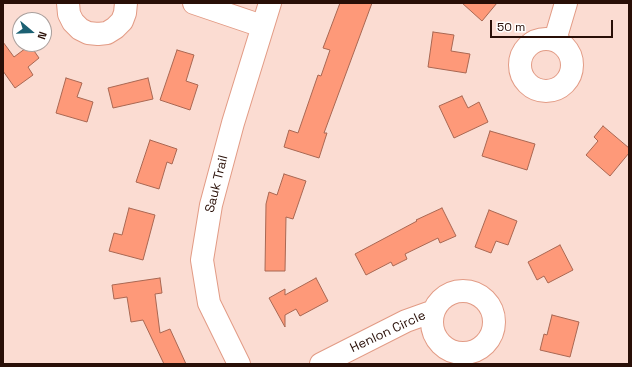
<!DOCTYPE html>
<html>
<head>
<meta charset="utf-8">
<style>
	body { margin:0 }
	#map { position:relative; width:632px; height:367px; overflow:hidden; background:#fbdcd2; font-family:"Space Grotesk",sans-serif }
	canvas { display:block }
	.frame { position:absolute; inset:0; border:4px solid #290f07; pointer-events:none }
	.north { position:absolute; left:12px; top:12px; width:40px; height:40px; box-sizing:border-box; background:#fff; border:1px solid #a99f9c; border-radius:50%; rotate:109deg; font-size:11px; font-weight:700; line-height:16px; text-align:center; color:#290f07 }
	.north::after { content:''; display:block; margin:auto; width:14px; height:18px; background:#1b6072; clip-path:polygon(50% 0,100% 100%,50% 72%,0 100%) }
	.scale { position:absolute; left:490px; top:20px; width:123px; height:18px; box-sizing:border-box; border:2px solid #290f07; border-top:0; padding-left:5px; font-size:12px; line-height:14px; white-space:nowrap; color:#290f07; -webkit-text-stroke:3px #fff; paint-order:stroke }
</style>
</head>
<body>
<div id="map">
<canvas width="632" height="367"></canvas>
<div class="frame"></div>
<div class="north">N</div>
<div class="scale">50 m</div>
</div>
<script>
const c = document.querySelector('canvas').getContext('2d');
c.lineJoin = 'round';
function fill(path, color) { c.fillStyle = color; c.fill(path, 'evenodd'); }
const poly = rows => new Path2D(rows.map(r => 'M' + r).join(''));
function strokePath(path, color, width, dash) { c.strokeStyle = color; c.lineWidth = width; c.lineCap = dash ? 'butt' : 'round'; c.setLineDash(dash || []); c.stroke(path); }
function label(font, color, halo, rows, align = 'center') {
  c.font = font + ' "Space Grotesk",sans-serif'; c.lineWidth = 3; c.setLineDash([]); c.textBaseline = 'middle'; c.strokeStyle = halo; c.fillStyle = color; for (const [text, x, y, turn = 0] of rows) {
    c.save(); c.translate(x, y); c.rotate((+turn || 0) * Math.PI / 180); c.textAlign = isNaN(turn) ? turn : align; if (halo) c.strokeText(text, 0, 0); c.fillText(text, 0, 0); c.restore();
  }
}
const building = poly([
	[340,3,372,3,324,133,327,133,319,158,284,147,289,130,298,133,318,75,321,76,330,50,323,48,340,3],
	[462,3,497,3,482,21,462,3],
	[433,32,454,35,451,51,470,54,466,73,428,67,433,32],
	[3,42,14,57,30,45,39,58,28,67,33,75,15,88,3,71,3,42],
	[177,50,194,55,186,81,198,85,190,110,160,100,177,50],
	[66,78,82,83,77,97,93,102,87,122,56,113,66,78],
	[148,78,153,99,113,108,108,88,148,78],
	[462,96,468,108,479,102,488,122,454,138,439,106,462,96],
	[603,126,629,148,629,153,610,176,586,155,598,141,594,137,603,126],
	[490,131,535,144,527,170,482,156,490,131],
	[150,140,177,149,172,164,167,162,159,189,136,182,150,140],
	[284,174,306,181,293,219,286,217,285,271,265,271,266,204,269,192,277,195,284,174],
	[129,208,155,215,143,260,109,251,114,233,122,235,129,208],
	[442,208,456,236,440,243,438,238,405,254,407,259,393,266,391,262,366,275,355,254,417,221,416,220,442,208],
	[489,210,517,221,508,245,496,241,491,253,475,247,489,210],
	[560,245,573,270,548,283,544,276,537,280,528,262,560,245],
	[160,278,162,293,155,294,160,333,170,329,186,364,164,364,143,320,131,322,127,297,114,299,112,285,160,278],
	[316,278,328,301,300,316,296,309,285,315,285,327,269,298,285,289,285,295,316,278],
	[552,315,579,322,570,357,540,350,544,334,547,335,552,315]
]);
const minor = poly([
	[68,3,69,14,73,22,80,29,88,33,98,34,107,33,115,28,122,21,125,13,126,3],
	[194,3,262,26],
	'520 65a26 26 0 1 1 52 0a26 26 0 1 1-52 0Z',
	[555,40,566,3],
	'432 322a31 31 0 1 1 62 0a31 31 0 1 1-62 0Z',
	[239,364,209,303,202,260,211,205,233,123,270,3],
	[321,364,406,321,434,311]
]);
const streetNames = [
	["Sauk Trail",217,184,-76],
	["Henlon Circle",388,332,-25]
];
fill(building, '#fe9979');
strokePath(building, '#a96752', 1);
strokePath(minor, '#e29b85', 24);
strokePath(minor, '#fff', 22);
label('13px', '#290f07', '#fff', streetNames);
</script>
</body>
</html>
